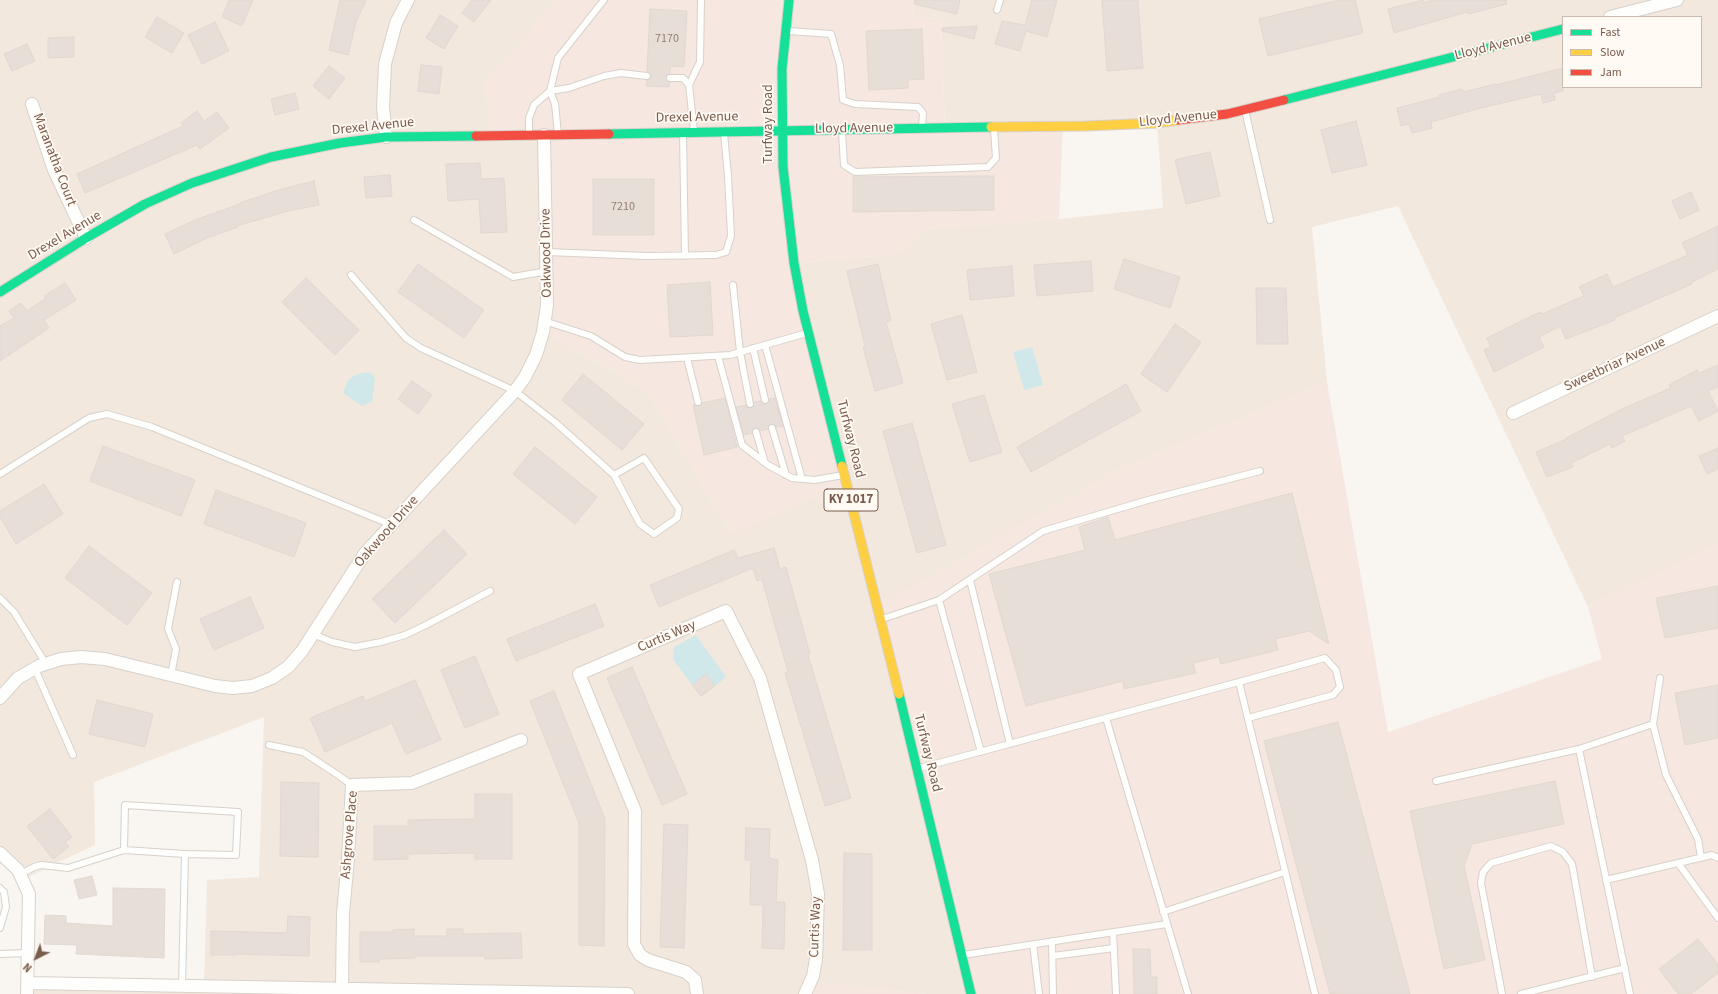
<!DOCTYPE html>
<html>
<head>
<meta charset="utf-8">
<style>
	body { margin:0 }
	#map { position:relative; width:1718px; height:994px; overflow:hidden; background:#f9f5f0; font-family:"Source Sans 3",sans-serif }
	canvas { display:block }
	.legend { position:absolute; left:1562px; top:16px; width:140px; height:72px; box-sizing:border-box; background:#fffaf3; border:1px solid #cabbb1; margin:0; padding:5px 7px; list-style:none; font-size:12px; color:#7a5c4d }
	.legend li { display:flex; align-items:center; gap:8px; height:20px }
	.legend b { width:20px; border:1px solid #cabbb1 }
	.north { position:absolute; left:16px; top:938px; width:40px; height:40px; -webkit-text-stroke:3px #fffaf3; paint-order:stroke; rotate:222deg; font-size:11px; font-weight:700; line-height:16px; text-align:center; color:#7a5c4d }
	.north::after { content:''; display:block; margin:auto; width:14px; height:18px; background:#7a5c4d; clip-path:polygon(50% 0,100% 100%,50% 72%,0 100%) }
</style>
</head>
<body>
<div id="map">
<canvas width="1718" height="994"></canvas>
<ul class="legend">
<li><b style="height:5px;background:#16e098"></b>Fast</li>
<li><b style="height:5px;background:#ffcf43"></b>Slow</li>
<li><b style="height:5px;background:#f24e42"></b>Jam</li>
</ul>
<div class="north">N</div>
</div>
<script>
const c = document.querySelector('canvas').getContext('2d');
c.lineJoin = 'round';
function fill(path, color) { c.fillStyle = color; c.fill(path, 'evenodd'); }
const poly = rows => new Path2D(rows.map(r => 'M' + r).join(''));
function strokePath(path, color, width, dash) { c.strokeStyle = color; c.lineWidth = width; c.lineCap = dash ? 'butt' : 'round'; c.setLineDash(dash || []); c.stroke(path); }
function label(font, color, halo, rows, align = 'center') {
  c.font = font + ' "Source Sans 3",sans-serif'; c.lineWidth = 3.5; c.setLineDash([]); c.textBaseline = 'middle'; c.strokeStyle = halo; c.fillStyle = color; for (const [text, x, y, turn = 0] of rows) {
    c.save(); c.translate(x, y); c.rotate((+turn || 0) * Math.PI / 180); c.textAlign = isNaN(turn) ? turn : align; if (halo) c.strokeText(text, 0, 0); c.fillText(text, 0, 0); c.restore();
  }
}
const residential = poly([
	[0,0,557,0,483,84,544,135,543,332,647,391,731,534,794,263,897,254,924,229,1059,219,1163,208,1157,123,945,128,941,19,912,17,917,0,1718,0,1718,544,1588,607,1398,206,1312,227,1327,382,1113,472,971,994,927,994,810,982,805,994,27,994,28,983,204,986,207,880,259,877,264,717,94,782,95,845,24,879,0,853],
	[1563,17,1701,17,1701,87,1563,87]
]);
const commercial = poly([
	[557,0,917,0,912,17,941,19,945,128,1063,126,1059,219,925,229,897,254,794,263,847,484,731,534,647,391,543,332,544,135,489,136,483,83],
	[1327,382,1388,732,1602,659,1588,607,1718,544,1718,994,971,994,877,606,1113,472],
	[810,982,927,994,805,994]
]);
const water = poly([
	[1032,347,1043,385,1024,390,1013,352],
	[370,372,375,379,372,402,362,406,343,393,348,380,357,374],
	[696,635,726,677,715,686,706,675,692,685,673,659,674,647]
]);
const building = poly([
	[229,0,253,0,242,26,222,17,229,0],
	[340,0,366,0,356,22,348,55,329,50,340,0],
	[472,0,491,0,474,22,462,13,472,0],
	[915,0,960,0,957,14,914,4,915,0],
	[1032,0,1057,0,1047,37,1026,31,1020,51,995,44,1002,21,1025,25,1032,0],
	[1102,0,1138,0,1143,68,1107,71,1102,0],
	[1339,0,1355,0,1363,33,1268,56,1259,19,1339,0],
	[1423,0,1423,3,1433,0,1506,0,1507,4,1468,14,1467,12,1394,33,1388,9,1423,0],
	[650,9,687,11,684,67,670,66,670,74,666,78,670,82,669,87,646,86,647,80,651,76,647,71,650,9],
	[440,15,458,26,444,49,426,38,440,15],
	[157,17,184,33,172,53,145,37,157,17],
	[215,22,229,51,202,64,188,35,215,22],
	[977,26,974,39,942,31,942,28,977,26],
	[922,29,924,79,908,80,908,88,869,90,866,31,922,29],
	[74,37,74,57,48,58,48,38,74,37],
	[27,44,35,61,12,71,4,54,27,44],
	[421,65,442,67,439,94,418,91,421,65],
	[329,66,345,78,329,99,313,86,329,66],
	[1563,68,1563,91,1554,93,1555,100,1543,103,1541,94,1481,108,1431,122,1432,128,1412,133,1409,124,1401,126,1397,108,1440,97,1439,95,1462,89,1463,92,1496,84,1496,85,1563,68],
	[295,93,299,109,275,115,271,99,295,93],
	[197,111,204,121,217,112,229,128,200,149,197,145,85,193,77,174,183,126,181,123,197,111],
	[1356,121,1367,165,1332,173,1321,130,1356,121],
	[1210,152,1220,196,1186,204,1175,160,1210,152],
	[480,163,481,179,504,178,507,232,481,233,479,199,448,201,446,164,480,163],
	[390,175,392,196,366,198,364,177,390,175],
	[994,176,994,210,853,212,853,177,994,176],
	[593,179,654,179,654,235,593,235,593,179],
	[314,181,319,205,288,211,237,226,238,227,207,238,174,254,165,234,195,220,240,204,240,203,282,189,314,181],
	[1691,192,1699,210,1680,219,1672,201,1691,192],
	[1718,226,1718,269,1692,282,1692,284,1614,318,1615,320,1566,339,1560,326,1539,337,1544,347,1494,372,1484,350,1491,347,1487,338,1540,312,1542,314,1584,296,1579,287,1607,274,1613,287,1688,255,1682,243,1718,226],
	[1124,259,1180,277,1170,308,1114,289,1124,259],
	[1091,261,1093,291,1037,296,1034,265,1091,261],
	[418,264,484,310,464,338,398,292,418,264],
	[878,264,891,321,886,322,903,383,875,391,863,347,865,346,847,271,878,264],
	[1012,266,1014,296,970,300,967,270,1012,266],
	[306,278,359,330,335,355,282,302,306,278],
	[710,282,713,335,670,337,667,285,710,282],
	[65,283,76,300,44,320,49,328,0,361,0,326,14,318,9,311,21,303,27,311,46,298,44,296,65,283],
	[1256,288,1286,288,1288,344,1257,344,1256,288],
	[962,315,977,372,947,380,931,324,962,315],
	[1175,324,1201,342,1167,392,1141,374,1175,324],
	[1718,365,1718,387,1708,391,1718,411,1699,421,1691,406,1622,436,1625,441,1612,448,1610,444,1571,463,1573,467,1547,477,1536,452,1567,439,1566,438,1626,407,1671,388,1669,385,1697,370,1699,373,1718,365],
	[583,374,644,424,622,450,562,400,583,374],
	[412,381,432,395,418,414,398,399,412,381],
	[1126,384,1141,411,1031,472,1017,447,1126,384],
	[984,395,1002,452,970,462,952,404,984,395],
	[725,398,737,447,704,455,693,405,699,406,702,403,725,398],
	[775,398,783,426,776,427,771,424,768,429,760,431,755,428,752,433,744,435,736,407,746,405,748,408,751,408,754,402,761,401,763,404,766,404,769,399,775,398],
	[912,423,946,545,917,553,883,431,912,423],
	[103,446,195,480,181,516,90,481,103,446],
	[535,447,597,497,575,524,513,474,535,447],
	[1718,448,1718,469,1707,474,1699,456,1718,448],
	[44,484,63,514,16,544,0,517,0,511,44,484],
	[216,490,306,523,294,557,204,524,216,490],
	[1292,493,1329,644,1309,631,1275,639,1278,650,1221,664,1219,657,1193,663,1196,673,1124,689,1123,681,1026,706,989,574,1085,550,1079,527,1108,517,1115,540,1292,493],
	[444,530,467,554,395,623,372,599,444,530],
	[89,546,152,593,127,625,65,578,89,546],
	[774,548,780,569,786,567,810,654,808,655,851,798,825,806,785,673,788,672,762,579,757,581,753,568,659,607,650,585,734,550,738,558,774,548],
	[1718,586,1718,628,1665,638,1656,598,1718,586],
	[250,597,264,628,214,650,200,619,250,597],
	[595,604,604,626,516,661,507,639,595,604],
	[475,656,499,714,465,728,441,670,475,656],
	[632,667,687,794,662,805,607,678,632,667],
	[706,674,715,686,701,696,692,685,706,674],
	[415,680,441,740,406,754,392,723,325,752,310,718,363,696,365,701,415,680],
	[1718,685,1718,738,1685,745,1675,693,1718,685],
	[554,691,605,819,604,946,579,945,579,823,530,701,554,691],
	[97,700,153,714,145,747,89,734,97,700],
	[1338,722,1410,994,1330,994,1264,741,1338,722],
	[1555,781,1564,824,1472,844,1464,866,1485,960,1444,969,1410,811,1555,781],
	[281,782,319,783,318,857,280,856,281,782],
	[475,794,512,794,512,859,475,859,475,853,408,854,408,859,374,860,374,826,408,826,408,820,475,819,475,794],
	[50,809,72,837,65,842,69,847,53,859,27,826,50,809],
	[664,824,688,825,684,948,660,947,664,824],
	[746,828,770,829,769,858,778,860,776,902,785,902,784,949,762,948,763,905,750,905,751,860,745,860,746,828],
	[844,853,872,854,872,950,843,950,844,853],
	[92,876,97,895,79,899,74,880,92,876],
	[113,888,165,889,164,958,76,954,77,945,44,944,45,915,66,916,66,923,113,926,113,888],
	[288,916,310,917,309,956,235,954,235,955,211,955,211,931,287,933,288,916],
	[414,929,414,936,447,936,447,929,463,929,463,934,521,933,522,958,485,959,485,956,415,956,415,958,379,959,379,962,360,962,360,932,393,932,393,930,414,929],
	[1698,939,1718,964,1718,973,1691,994,1678,994,1659,969,1698,939],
	[1133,949,1150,949,1151,977,1157,977,1157,994,1134,994,1133,949]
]);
const lane = poly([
	[997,10,1000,0],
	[789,31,831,34,840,65,843,100,855,104,918,107,923,113,922,127],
	[670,78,683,78,689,85],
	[1245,110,1270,220],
	[694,131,689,85,700,62,701,0],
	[842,132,844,165,855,172,988,167,996,158,994,129],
	[683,133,685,256],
	[529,134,529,118,534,105,550,91,569,88,604,76,621,73,647,76],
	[558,134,555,104,550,91,558,58,604,0],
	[414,220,513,277,548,271],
	[547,252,646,256,716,255,726,252,731,236,728,176,724,133],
	[351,275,406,338,421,348,515,391,556,423,614,475,640,524,654,534,677,518,679,509,644,458,614,475],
	[733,285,740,352,750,404],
	[544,321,591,336,625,357,640,360,730,355,807,333],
	[765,345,802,479],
	[753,348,765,400],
	[718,356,742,445,768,465,792,478,815,480,843,475],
	[687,358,698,402],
	[772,428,786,475],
	[756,432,765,463],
	[0,474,89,418,107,414,152,427,392,525],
	[970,580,1010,744],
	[0,598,14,612,46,664],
	[939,600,981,752],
	[882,619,939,600,1043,531,1148,500,1260,471],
	[313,634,332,642,355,647,381,642,405,635,426,625,490,591],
	[35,669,73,755],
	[171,675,176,649,168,629,177,582],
	[1239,682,1325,658,1336,670,1340,687,1333,695,1248,718],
	[1106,718,1188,994],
	[1653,724,1660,678],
	[269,745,303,752,338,775,352,785],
	[1579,749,1653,724,1666,775,1698,839,1701,858],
	[920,768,1239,682,1315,994],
	[1436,781,1579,749,1630,994],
	[1678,863,1718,918],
	[21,874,34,867,41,865,68,868,124,850],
	[1606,880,1712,855,1718,858],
	[0,888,4,892,6,907,0,928],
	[1163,912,1285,872],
	[1113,932,1116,994],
	[1052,941,1053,994],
	[1033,944,1039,994],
	[0,954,28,953],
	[963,955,1167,924],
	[1053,956,1114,948],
	[182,986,185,854,124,850,125,805,238,812,236,855,185,854],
	[1502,994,1481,883,1483,872,1491,863,1551,846,1563,852,1572,864,1592,977],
	[1521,994,1625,968]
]);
const street = poly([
	[1610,17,1677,0],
	[32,104,54,170,86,238],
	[386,137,383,107,385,64,396,23,408,0],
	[1513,413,1718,316],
	[0,698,18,678,39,666,61,659,81,657,105,659,215,686,233,688,252,686,272,678,288,667,302,651,365,553,515,391,525,377,536,355,543,332,547,305,544,135],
	[0,853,18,870,29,894,27,994],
	[28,983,628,994],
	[342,988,343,913,348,859,352,785,412,783,521,740],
	[697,994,695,980,686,972,648,960,640,955,634,944,635,811,579,674,726,611,760,678,812,860,818,894,816,959,813,976,805,994]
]);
const fast = poly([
	[789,0,782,69,783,167,794,263,803,311,842,466],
	[1284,100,1563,29],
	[609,134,991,127],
	[0,292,86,238,145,204,192,183,271,157,340,143,386,137,476,136],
	[899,694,971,994]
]);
const slow = poly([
	[991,127,1086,126,1157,123,1178,120],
	[842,466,899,694]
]);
const jam = poly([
	[1178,120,1227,114,1284,100],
	[476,136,609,134]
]);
const numberNames = [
	["7170",667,39],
	["7210",623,207]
];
const shields = [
	[851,500,54]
];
const shieldNames = [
	["KY 1017",851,500]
];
const streetNames = [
	["Lloyd Avenue",1493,47,-14],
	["Drexel Avenue",697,118,-1],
	["Lloyd Avenue",1178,119,-6],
	["Turfway Road",769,124,-90],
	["Drexel Avenue",373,127,-6],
	["Lloyd Avenue",854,129,-1],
	["Maranatha Court",54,160,69],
	["Drexel Avenue",65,236,-31],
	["Oakwood Drive",547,253,-91],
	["Sweetbriar Avenue",1615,365,-25],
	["Turfway Road",850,439,76],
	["Oakwood Drive",387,532,-49],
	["Curtis Way",667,637,-23],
	["Turfway Road",927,753,76],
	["Ashgrove Place",350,835,-85],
	["Curtis Way",816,927,-88]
];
fill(residential, '#f2e8de');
fill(commercial, '#f6e8e1');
fill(water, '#d0e8ea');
fill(building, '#e6ded7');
strokePath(building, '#e2d8d2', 1);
strokePath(lane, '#d7d1cb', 8);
strokePath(street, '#d7d1cb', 14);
strokePath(fast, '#d9d2cb', 11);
strokePath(slow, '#d9d2cb', 11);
strokePath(jam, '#d9d2cb', 11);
strokePath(lane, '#fefefd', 6);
strokePath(street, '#fefefd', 12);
strokePath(fast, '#16e098', 9);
strokePath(slow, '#ffcf43', 9);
strokePath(jam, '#f24e42', 9);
label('12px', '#977e72', null, numberNames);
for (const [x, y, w] of shields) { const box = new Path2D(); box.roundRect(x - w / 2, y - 11, w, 22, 3); c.fillStyle = '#fffaf3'; c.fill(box); strokePath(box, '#7a5c4d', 1); }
label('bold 13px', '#7a5c4d', null, shieldNames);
label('14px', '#7a5c4d', '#fffaf3', streetNames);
</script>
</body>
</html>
